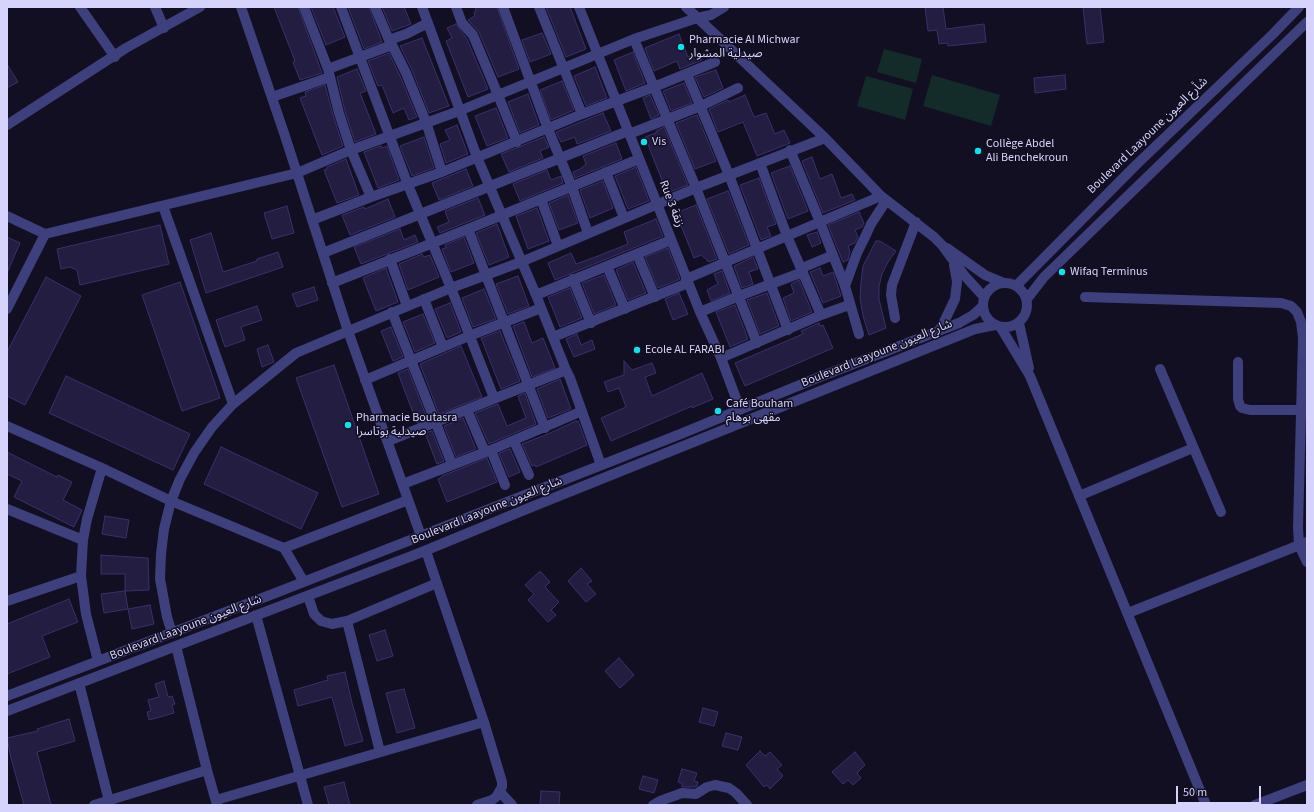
<!DOCTYPE html>
<html>
<head>
<meta charset="utf-8">
<style>
	body { margin:0 }
	#map { position:relative; width:1314px; height:812px; overflow:hidden; background:#120f22; font-family:"Source Sans 3",sans-serif }
	canvas { display:block }
	.frame { position:absolute; inset:0; border:8px solid #d6d3fc; pointer-events:none }
	.scale { position:absolute; left:1176px; top:786px; width:85px; height:18px; box-sizing:border-box; border:2px solid #d6d3fc; border-top:0; padding-left:5px; font-size:12px; line-height:14px; white-space:nowrap; color:#d6d3fc; -webkit-text-stroke:3px #120f22; paint-order:stroke }
</style>
</head>
<body>
<div id="map">
<canvas width="1314" height="812"></canvas>
<div class="frame"></div>
<div class="scale">50 m</div>
</div>
<script>
const c = document.querySelector('canvas').getContext('2d');
c.lineJoin = 'round';
function fill(path, color) { c.fillStyle = color; c.fill(path, 'evenodd'); }
const poly = rows => new Path2D(rows.map(r => 'M' + r).join(''));
function strokePath(path, color, width, dash) { c.strokeStyle = color; c.lineWidth = width; c.lineCap = dash ? 'butt' : 'round'; c.setLineDash(dash || []); c.stroke(path); }
function label(font, color, halo, rows, align = 'center') {
  c.font = font + ' "Source Sans 3","Noto Sans Arabic",sans-serif'; c.lineWidth = 3; c.setLineDash([]); c.textBaseline = 'middle'; c.strokeStyle = halo; c.fillStyle = color; for (const [text, x, y, turn = 0] of rows) {
    c.save(); c.translate(x, y); c.rotate((+turn || 0) * Math.PI / 180); c.textAlign = isNaN(turn) ? turn : align; if (halo) c.strokeText(text, 0, 0); c.fillText(text, 0, 0); c.restore();
  }
}
const green = poly([
	[884,49,922,59,916,83,877,72],
	[932,75,1000,95,991,126,923,106],
	[866,76,913,89,905,120,857,106]
]);
const building = poly([
	[274,7,298,7,322,73,300,80,293,62,295,61,274,7],
	[311,7,333,7,345,37,326,45,311,7],
	[348,7,369,7,382,42,364,49,348,7],
	[382,7,404,7,411,24,392,31,382,7],
	[475,7,497,7,519,69,498,77,479,32,468,20,475,16,474,12,476,11,475,7],
	[546,7,570,7,586,49,566,57,546,7],
	[925,7,943,7,946,29,984,24,986,42,948,46,947,43,939,44,937,30,928,31,925,7],
	[1083,7,1100,7,1104,42,1087,44,1083,7],
	[456,24,467,39,488,89,468,97,446,41,452,38,447,28,456,24],
	[542,33,551,54,530,62,522,40,542,33],
	[679,34,688,57,699,52,702,60,680,69,677,61,654,71,645,48,679,34],
	[422,38,449,106,429,113,412,70,400,46,422,38],
	[633,52,645,83,626,91,614,60,633,52],
	[389,53,400,76,417,117,409,120,404,108,393,113,382,85,378,86,368,61,389,53],
	[7,64,18,82,7,88,7,64],
	[595,67,607,98,586,106,574,76,595,67],
	[357,69,366,91,360,93,376,134,355,142,345,111,337,77,357,69],
	[716,70,723,88,704,97,695,77,716,70],
	[1065,75,1066,89,1035,93,1034,78,1065,75],
	[562,81,574,110,551,120,540,90,562,81],
	[684,83,692,103,671,111,663,91,684,83],
	[325,85,333,115,343,146,322,155,300,98,306,96,305,92,325,85],
	[528,94,539,125,520,133,508,102,528,94],
	[650,95,659,115,651,119,643,98,650,95],
	[745,95,754,117,766,113,775,134,784,130,790,143,757,156,743,122,718,132,709,109,728,100,729,102,745,95],
	[496,108,508,138,487,146,475,116,496,108],
	[603,113,611,131,577,144,575,137,561,142,556,132,603,113],
	[697,115,716,161,695,169,676,123,697,115],
	[457,125,468,154,446,163,440,144,450,140,445,130,457,125],
	[664,127,688,185,667,193,645,137,656,133,656,131,664,127],
	[424,137,434,168,412,176,400,146,424,137],
	[544,137,549,147,540,151,543,158,509,172,501,154,544,137],
	[616,143,622,159,575,178,573,172,580,169,586,164,583,156,616,143],
	[381,146,382,148,387,146,399,180,378,188,364,152,381,146],
	[812,157,820,179,832,174,841,198,852,194,855,200,823,213,802,161,812,157],
	[346,159,359,195,337,203,324,170,327,169,327,167,346,159],
	[790,166,808,211,788,219,771,173,790,166],
	[636,167,649,201,628,209,615,176,636,167],
	[466,169,473,186,439,200,432,183,466,169],
	[547,170,551,180,561,176,563,183,520,201,513,184,547,170],
	[759,178,776,224,767,227,771,236,761,240,740,185,759,178],
	[603,181,613,208,590,218,580,190,603,181],
	[728,191,749,245,729,254,707,199,728,191],
	[568,195,578,223,559,230,549,203,568,195],
	[478,198,485,215,440,233,437,227,449,222,445,211,478,198],
	[388,199,395,217,350,235,342,215,364,207,365,209,388,199],
	[696,205,717,259,708,262,707,260,701,255,694,258,676,213,696,205],
	[287,206,294,233,272,239,264,213,287,206],
	[537,208,549,241,528,249,516,216,537,208],
	[859,212,864,223,862,227,855,230,858,237,855,243,848,246,850,252,848,260,843,262,828,225,859,212],
	[656,219,663,236,555,280,548,263,571,253,576,264,598,256,628,244,624,232,656,219],
	[497,224,509,257,489,265,476,233,497,224],
	[160,225,169,264,80,285,77,270,70,267,61,269,57,249,160,225],
	[400,229,404,240,415,235,418,242,361,264,354,247,400,229],
	[817,232,821,243,812,247,807,235,817,232],
	[211,233,223,272,257,261,257,259,278,252,283,267,206,293,190,240,211,233],
	[7,237,20,243,7,273,7,237],
	[464,237,474,263,451,272,442,249,446,248,445,245,464,237],
	[876,241,880,241,896,251,888,262,882,274,879,286,879,299,886,328,869,335,863,316,860,298,861,282,863,266,876,241],
	[668,248,680,279,658,288,645,257,668,248],
	[422,254,424,257,430,255,439,277,408,290,399,264,422,254],
	[753,257,758,269,749,272,753,284,742,288,734,266,753,257],
	[633,262,646,293,628,300,616,270,633,262],
	[386,268,398,302,376,311,363,278,386,268],
	[820,268,823,276,833,272,841,296,823,303,810,272,820,268],
	[722,271,730,293,711,301,707,290,718,284,714,274,722,271],
	[604,275,616,305,594,314,582,283,604,275],
	[518,276,529,306,508,314,496,284,518,276],
	[46,277,81,296,25,405,7,396,7,352,46,277],
	[799,280,812,312,791,321,783,298,794,293,791,284,799,280],
	[180,282,220,398,182,411,142,295,180,282],
	[314,287,318,300,297,307,292,294,314,287],
	[570,288,582,318,560,327,548,297,570,288],
	[484,289,496,319,473,327,462,298,484,289],
	[679,293,688,314,673,320,665,299,679,293],
	[767,293,779,326,760,334,747,300,767,293],
	[450,303,461,332,447,338,435,309,450,303],
	[735,305,748,339,730,347,716,312,735,305],
	[257,306,262,320,241,327,245,340,225,347,216,320,257,306],
	[423,314,435,343,415,352,403,322,423,314],
	[524,322,532,343,543,338,555,368,532,377,513,326,524,322],
	[819,323,820,326,823,325,833,348,745,386,735,363,803,334,801,331,819,323],
	[391,327,403,357,393,361,381,331,391,327],
	[500,331,520,381,501,389,481,338,500,331],
	[577,334,581,345,592,340,595,349,574,357,566,339,577,334],
	[268,345,274,362,262,367,257,349,268,345],
	[461,346,482,397,439,414,420,364,461,346],
	[624,361,632,370,652,363,656,373,645,377,652,396,702,373,713,399,692,408,692,406,611,441,601,418,626,407,619,388,608,392,604,382,624,375,624,361],
	[334,365,379,494,342,507,296,378,334,365],
	[408,369,427,418,417,423,398,373,408,369],
	[66,376,190,434,173,470,49,413,66,376],
	[560,379,571,409,548,418,537,389,560,379],
	[525,393,536,424,489,444,475,413,498,404,507,426,526,418,518,396,525,393],
	[463,418,476,449,456,457,444,426,463,418],
	[576,421,577,422,578,421,587,445,536,467,535,465,532,466,522,444,548,434,576,421],
	[432,431,444,461,437,464,425,433,432,431],
	[221,447,318,493,301,529,204,484,221,447],
	[510,449,520,472,509,477,499,453,510,449],
	[7,452,57,477,58,475,72,482,63,500,82,510,74,527,14,497,22,481,7,474,7,452],
	[487,458,497,482,447,502,438,479,442,477,442,476,487,458],
	[105,516,129,520,126,538,102,534,105,516],
	[101,555,148,558,149,590,125,591,125,574,101,574,101,555],
	[581,568,592,581,587,584,596,594,586,602,568,581,581,568],
	[539,572,541,572,550,582,545,587,559,602,551,610,556,615,548,622,528,600,534,594,525,585,539,572],
	[125,591,128,609,104,613,101,594,125,591],
	[69,599,78,622,42,636,50,657,7,674,7,624,69,599],
	[150,605,154,624,132,629,128,609,150,605],
	[385,630,393,656,377,661,369,635,385,630],
	[619,658,634,675,620,688,605,671,619,658],
	[345,672,352,703,363,741,345,746,332,697,298,706,294,690,328,680,327,676,345,672],
	[164,681,168,697,172,696,175,704,172,705,174,713,149,720,147,712,151,711,148,700,159,697,155,684,164,681],
	[404,689,415,728,397,733,386,693,404,689],
	[703,708,718,712,714,726,699,722,703,708],
	[69,719,75,741,37,752,51,805,24,805,11,758,7,738,38,731,37,729,69,719],
	[726,733,742,737,738,750,722,746,726,733],
	[760,751,765,756,770,752,782,765,777,769,783,776,770,789,767,785,764,787,746,765,760,751],
	[855,752,865,765,857,773,861,778,853,785,848,780,843,784,832,772,855,752],
	[682,769,697,773,694,781,698,782,697,786,694,787,682,787,682,783,678,782,682,769],
	[643,776,658,780,654,793,639,789,643,776],
	[344,782,350,805,329,805,324,787,344,782],
	[541,791,560,792,559,805,540,805,541,791]
]);
const minor = poly([
	[80,7,115,57],
	[155,7,164,28],
	[241,7,284,133,348,331,421,536],
	[304,7,328,69],
	[341,7,408,185,451,288,494,398],
	[375,7,389,40],
	[422,7,477,157,536,295,566,370,570,378,601,465],
	[456,7,462,23,473,35,498,95,517,142],
	[503,7,548,129,572,187,588,233],
	[539,7,582,114],
	[579,7,700,312,721,358,740,409],
	[686,7,825,138,881,196,934,237,942,245,964,275,984,297],
	[634,39,696,188,757,343],
	[392,45,406,73,426,122,442,172],
	[687,74,729,175,788,330],
	[330,77,339,113,351,150,371,197],
	[272,97,330,77,328,69,392,45,389,40,406,34,428,23],
	[7,125,126,48,200,7],
	[629,134,701,106,738,88],
	[790,150,820,222,845,286],
	[760,163,787,236,821,315],
	[606,172,624,218],
	[541,199,558,246],
	[163,206,233,404],
	[7,216,45,234,297,173,351,150,459,111,634,39,697,18,711,15,724,7],
	[312,220,371,197,442,172,582,114,654,87,715,62],
	[468,229,545,428],
	[947,248,985,275,1004,283],
	[323,253,628,131],
	[637,254,655,297],
	[390,259,407,306],
	[607,266,625,309],
	[802,268,833,255],
	[573,279,591,323],
	[686,279,881,196],
	'983 305a22 22 0 1 1 44 0a22 22 0 1 1-44 0Z',
	[332,283,468,229,639,159],
	[1016,286,1136,165,1273,34,1299,7],
	[536,295,671,240],
	[1085,297,1281,303,1291,306,1297,312,1301,322,1303,338,1298,527,1299,545,1307,562],
	[424,299,443,347],
	[1027,299,1044,277,1307,22],
	[7,309,45,234],
	[392,312,452,464],
	[700,312,739,296,803,272],
	[895,318,891,295,892,285,916,222],
	[1019,323,1029,368],
	[1001,328,1030,376,1206,805],
	[939,331,943,324,955,299,957,282,954,265],
	[859,334,845,286,857,253,865,237,871,224,886,201],
	[553,337,688,283],
	[721,358,821,315,849,305],
	[1238,362,1238,399,1240,406,1242,408,1250,410,1301,410],
	[1160,369,1221,512],
	[365,380,469,336,541,308],
	[467,410,485,452],
	[7,426,102,468,171,501,284,548],
	[388,441,566,370],
	[514,441,529,475],
	[491,450,505,485],
	[403,484,491,450,582,411],
	[1079,496,1193,448],
	[7,509,83,540],
	[426,551,484,722,502,782,502,787,496,797,492,800,477,805],
	[304,582,284,548,408,500],
	[308,596,314,614,321,621,332,624,347,621,437,583],
	[7,601,81,576],
	[1128,613,1307,542],
	[256,615,308,805],
	[347,621,380,752],
	[172,633,167,617,160,579,161,554,164,529,171,501,180,479,194,453,212,427,233,404,296,353,451,288,521,262,696,188,825,138],
	[176,646,207,770,217,805],
	[98,661,86,614,81,576,83,540,87,519,102,468],
	[79,683,109,801],
	[7,696,278,592,678,435,817,378,959,323,973,315,983,306],
	[7,711,189,641,417,554,529,508,975,329,995,325],
	[500,792,512,805],
	[216,800,484,722],
	[94,805,207,770],
	[653,805,660,801,682,793,696,794,707,787,715,785,729,788,736,793,747,805],
	[1255,805,1307,785]
]);
const markers = [
	[681,47,4,"#11e1ea"],
	[644,142,4,"#11e1ea"],
	[978,151,4,"#11e1ea"],
	[1062,272,4,"#11e1ea"],
	[637,350,4,"#11e1ea"],
	[718,411,4,"#11e1ea"],
	[348,425,4,"#11e1ea"]
];
const poiNames = [
	["Pharmacie Al Michwar",689,40],
	["صيدلية المشوار",689,54],
	["Vis",652,142],
	["Collège Abdel",986,144],
	["Ali Benchekroun",986,158],
	["Wifaq Terminus",1070,272],
	["Ecole AL FARABI",645,350],
	["Café Bouham",726,404],
	["مقهى بوهام",726,418],
	["Pharmacie Boutasra",356,418],
	["صيدلية بوتاسرا",356,432]
];
const streetNames = [
	["Boulevard Laayoune شأرع العيون",1148,136,-44],
	["Rue 3 زنقة",671,204,69],
	["Boulevard Laayoune شارع العيون",877,354,-22],
	["Boulevard Laayoune شارع العيون",487,511,-22],
	["Boulevard Laayoune شارع العيون",186,628,-21]
];
fill(green, '#132b29');
fill(building, '#221d41');
strokePath(building, '#39316c', 1);
strokePath(minor, '#3e3f7d', 10);
for (const [x, y, r, color] of markers) { const dot = new Path2D(); dot.arc(x, y, r, 0, 2 * Math.PI); c.fillStyle = color; c.fill(dot); strokePath(dot, '#120f22', 1.5); }
label('12px', '#d6d3fc', '#120f22', poiNames, 'left');
label('12px', '#d6d3fc', '#120f22', streetNames);
</script>
</body>
</html>
